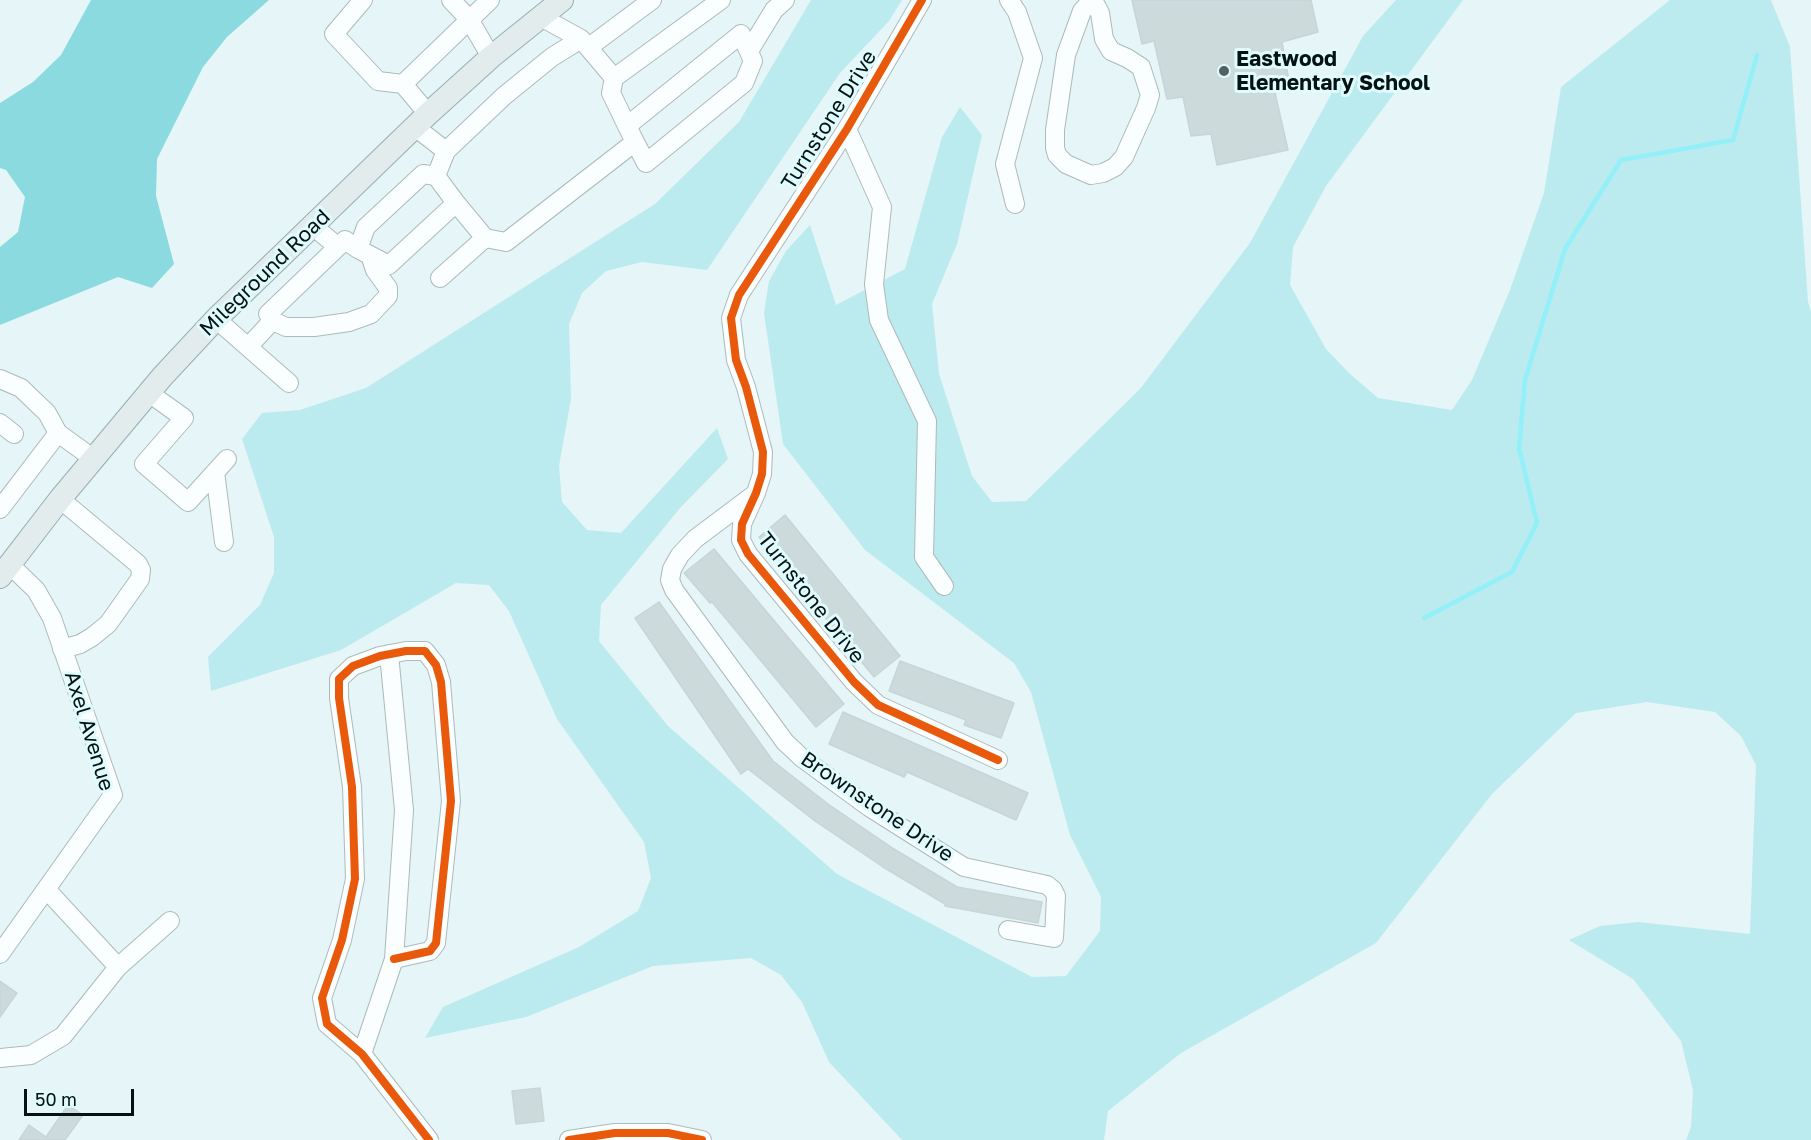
<!DOCTYPE html>
<html>
<head>
<meta charset="utf-8">
<style>
	body { margin:0 }
	#map { position:relative; width:1811px; height:1140px; overflow:hidden; background:#e6f5f7; font-family:"Golos Text",sans-serif }
	canvas { display:block }
	.scale { position:absolute; left:24px; top:1089px; width:110px; height:27px; box-sizing:border-box; border:3px solid #051213; border-top:0; padding-left:8px; font-size:18px; line-height:21px; white-space:nowrap; color:#051213; -webkit-text-stroke:4px #dffbfe; paint-order:stroke }
</style>
</head>
<body>
<div id="map">
<canvas width="1811" height="1140"></canvas>
<div class="scale">50 m</div>
</div>
<script>
const c = document.querySelector('canvas').getContext('2d');
c.lineJoin = 'round';
function fill(path, color) { c.fillStyle = color; c.fill(path, 'evenodd'); }
const poly = rows => new Path2D(rows.map(r => 'M' + r).join(''));
function strokePath(path, color, width, dash) { c.strokeStyle = color; c.lineWidth = width; c.lineCap = dash ? 'butt' : 'round'; c.setLineDash(dash || []); c.stroke(path); }
function label(font, color, halo, rows, align = 'center') {
  c.font = font + ' "Golos Text",sans-serif'; c.lineWidth = 6; c.setLineDash([]); c.textBaseline = 'middle'; c.strokeStyle = halo; c.fillStyle = color; for (const [text, x, y, turn = 0] of rows) {
    c.save(); c.translate(x, y); c.rotate((+turn || 0) * Math.PI / 180); c.textAlign = isNaN(turn) ? turn : align; if (halo) c.strokeText(text, 0, 0); c.fillText(text, 0, 0); c.restore();
  }
}
const green = poly([
	[811,0,902,0,889,21,840,73,707,270,642,262,606,271,582,293,569,324,571,399,559,466,562,502,587,530,621,533,717,428,728,459,680,508,601,605,599,641,668,726,837,874,1032,977,1066,976,1100,931,1101,897,1070,835,1031,692,1014,663,865,550,783,444,764,313,769,281,786,251,810,225,836,305,905,269,942,137,960,107,982,135,957,244,932,304,939,374,972,476,992,502,1026,501,1140,389,1250,243,1363,36,1396,0,1463,0,1326,186,1293,247,1290,285,1326,349,1350,374,1378,398,1452,410,1472,380,1510,290,1544,193,1561,87,1670,0,1771,0,1790,47,1808,302,1811,312,1811,1140,1686,1140,1691,1127,1693,1090,1681,1041,1633,979,1569,940,1600,926,1638,922,1750,934,1756,765,1741,736,1715,712,1647,702,1576,713,1492,794,1376,943,1181,1053,1108,1111,1104,1140,902,1140,829,1062,802,1002,781,975,751,958,653,966,526,1017,425,1038,443,1007,579,947,638,911,651,878,644,842,557,719,509,611,489,585,456,583,341,650,211,691,208,657,260,605,274,573,274,537,242,439,262,413,300,410,366,388,655,204,739,122]
]);
const forest = poly([
	[91,0,269,0,227,37,203,67,157,159,156,196,174,264,152,288,118,277,0,325,0,247,18,232,25,197,6,170,0,168,0,103,33,82,61,55]
]);
const stream = poly([
	[1424,618,1512,572,1537,523,1519,448,1525,380,1565,249,1621,160,1733,140,1757,55]
]);
const building = poly([
	[1132,0,1311,0,1318,32,1282,42,1290,86,1275,93,1288,150,1217,165,1211,134,1191,136,1183,97,1167,99,1154,41,1142,44,1132,0],
	[785,515,900,656,874,677,759,537,785,515],
	[714,549,844,704,816,727,712,602,710,603,684,573,714,549],
	[659,602,773,761,828,804,894,849,957,887,1042,902,1038,923,945,906,945,904,883,867,815,821,748,769,741,774,635,618,659,602],
	[900,661,1014,703,1001,738,964,725,966,720,889,691,900,661],
	[843,712,1028,793,1016,820,907,772,904,777,829,744,843,712],
	[0,981,17,993,0,1017,0,981],
	[540,1088,544,1121,516,1124,512,1091,540,1088],
	[68,1105,83,1115,65,1140,19,1140,29,1125,46,1137,68,1105]
]);
const minor = poly([
	[363,0,334,34,378,81,403,84],
	[451,0,469,19,491,57],
	[922,0,847,129,739,295,731,318,736,360,746,387,763,452,762,474,756,493,742,524,741,540,748,554,854,682,878,705,998,760],
	[1009,0,1017,12,1033,58,1005,164,1015,204],
	[1092,0,1082,11,1066,55,1055,130,1055,148,1057,155,1066,164,1091,175,1103,173,1115,167,1124,157,1146,108,1150,95,1141,67,1127,58,1111,51,1104,39,1100,13,1093,0],
	[541,17,581,39,614,78,721,0],
	[589,47,652,0],
	[749,51,774,10,785,0],
	[614,78,611,93,627,126,635,142,646,163,744,83,753,61,741,34,627,126],
	[428,114,403,84,490,0],
	[415,127,446,151,436,176,456,203,485,238,506,242,635,142],
	[847,129,882,207,874,284,879,320,927,421,924,557,944,586],
	[446,151,504,96,552,57,581,39],
	[436,176,423,174,366,227,358,249,389,265,456,203],
	[313,226,338,247],
	[358,249,345,240,268,314,275,322,286,327,314,327,349,322,371,314,388,296,388,288,375,270,370,255],
	[440,278,485,238],
	[216,319,289,383],
	[248,347,273,320],
	[0,379,21,388,47,413,58,433],
	[149,393,184,418,144,464,188,502,227,459],
	[0,423,14,434],
	[215,472,224,542],
	[755,494,695,539,680,555,672,569,670,580,674,590,785,742,802,758,869,807,964,867,1047,885,1053,890,1056,896,1054,938,1008,930],
	[60,499,138,564,141,570,140,579,108,624,92,637,80,644,62,649],
	[0,509,58,433,94,459],
	[46,889,118,967],
	[0,954,113,795,52,618,36,590,9,564],
	[394,959,430,951,436,943,451,801,441,682,436,665,425,651,406,651,380,656,353,666,339,679,339,698,352,787,355,879,342,940,322,998,327,1024,362,1054,429,1140],
	[362,1054,394,959,404,810,389,654],
	[0,1058,31,1055,63,1036,118,967,170,921],
	[569,1140,615,1133,668,1133,702,1140]
]);
const major = poly([
	[0,577,60,499,162,377,216,319,428,114,491,57,562,0]
]);
const cycleway = poly([
	[922,0,847,129,739,295,731,318,736,360,746,387,763,452,762,474,756,493,742,524,741,540,748,554,854,682,878,705,998,760],
	[394,959,430,951,436,943,451,801,441,682,436,665,425,651,406,651,380,656,353,666,339,679,339,698,352,787,355,879,342,940,322,998,327,1024,362,1054,429,1140],
	[569,1140,615,1133,668,1133,702,1140]
]);
const markers = [
	[1224,71,6,"#546163"]
];
const poiNames = [
	["Eastwood",1236,59],
	["Elementary School",1236,83]
];
const streetNames = [
	["Turnstone Drive",829,120,-58],
	["Mileground Road",265,273,-44],
	["Turnstone Drive",811,598,52],
	["Axel Avenue",89,731,73],
	["Brownstone Drive",877,807,34]
];
fill(green, '#bbebef');
fill(forest, '#8adae0');
strokePath(stream, '#93eff8', 4.5);
fill(building, '#cddadc');
strokePath(building, '#c8d5d7', 1.5);
strokePath(minor, '#acbabb', 20);
strokePath(major, '#97aeb0', 24);
strokePath(minor, '#fbfefe', 18);
strokePath(major, '#e2eced', 22);
strokePath(cycleway, '#e8590c', 8);
for (const [x, y, r, color] of markers) { const dot = new Path2D(); dot.arc(x, y, r, 0, 2 * Math.PI); c.fillStyle = color; c.fill(dot); strokePath(dot, '#dffbfe', 2); }
label('bold 21px', '#051213', '#dffbfe', poiNames, 'left');
label('21px', '#051213', '#dffbfe', streetNames);
</script>
</body>
</html>
